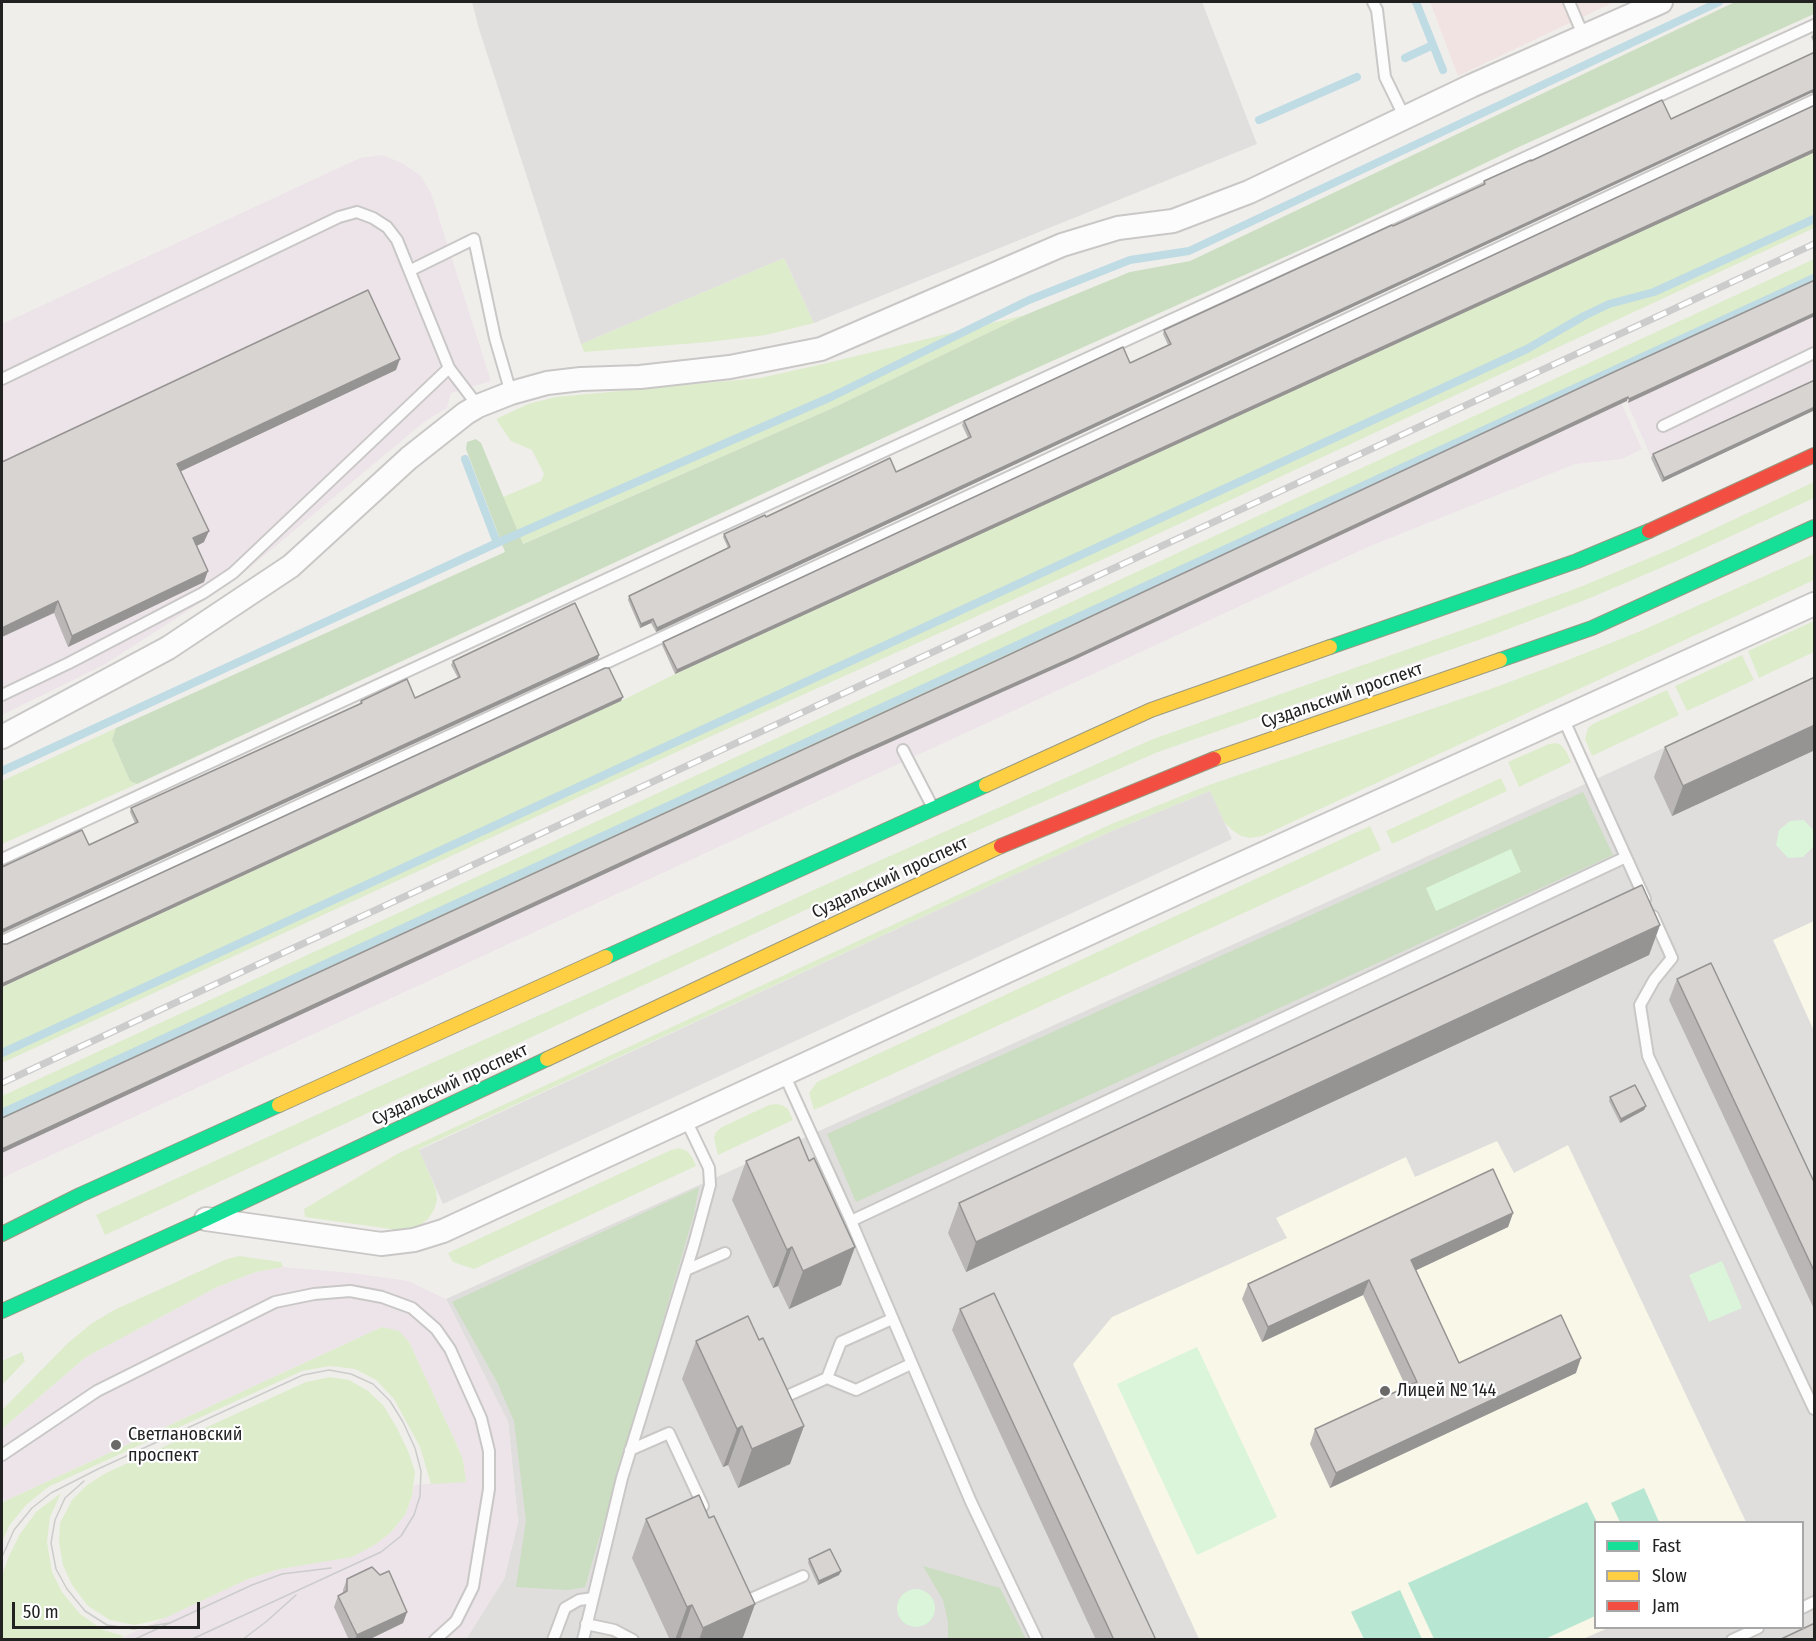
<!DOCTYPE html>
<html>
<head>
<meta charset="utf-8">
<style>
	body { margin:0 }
	#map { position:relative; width:1816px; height:1641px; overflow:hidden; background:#f0eeeb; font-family:"Fira Sans Condensed",sans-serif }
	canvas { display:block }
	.frame { position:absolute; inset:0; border:3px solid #222; pointer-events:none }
	.legend { position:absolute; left:1594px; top:1521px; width:210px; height:108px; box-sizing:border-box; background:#fff; border:2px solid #a7a7a7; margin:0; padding:8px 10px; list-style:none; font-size:18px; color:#222 }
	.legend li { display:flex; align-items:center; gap:12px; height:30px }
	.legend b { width:30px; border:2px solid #a7a7a7 }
	.scale { position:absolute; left:12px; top:1602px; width:188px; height:27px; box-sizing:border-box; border:3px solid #222; border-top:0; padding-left:8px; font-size:18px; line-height:21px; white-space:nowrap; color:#222; -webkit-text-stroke:4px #fff; paint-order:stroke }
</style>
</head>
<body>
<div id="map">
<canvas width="1816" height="1641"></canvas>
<div class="frame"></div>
<ul class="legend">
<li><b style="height:8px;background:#16e098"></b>Fast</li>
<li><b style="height:8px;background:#ffcf43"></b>Slow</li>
<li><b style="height:8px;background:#f24e42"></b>Jam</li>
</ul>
<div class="scale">50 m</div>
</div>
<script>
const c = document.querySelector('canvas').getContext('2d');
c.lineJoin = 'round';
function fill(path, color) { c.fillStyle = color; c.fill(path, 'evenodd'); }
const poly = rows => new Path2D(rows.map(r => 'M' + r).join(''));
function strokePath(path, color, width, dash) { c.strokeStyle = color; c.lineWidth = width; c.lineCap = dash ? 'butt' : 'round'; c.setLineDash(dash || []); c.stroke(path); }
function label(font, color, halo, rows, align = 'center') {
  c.font = font + ' "Fira Sans Condensed",sans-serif'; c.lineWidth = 4.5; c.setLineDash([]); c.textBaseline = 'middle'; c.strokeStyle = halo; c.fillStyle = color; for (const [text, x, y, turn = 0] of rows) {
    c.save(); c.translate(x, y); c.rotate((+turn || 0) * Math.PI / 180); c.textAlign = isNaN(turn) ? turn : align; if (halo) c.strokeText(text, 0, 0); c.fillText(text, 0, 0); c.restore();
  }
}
const residential = poly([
	[1814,679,1814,1639,466,1639,504,1579,518,1522,508,1422,446,1299,1345,894],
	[1596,1522,1802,1522,1802,1628,1596,1628]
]);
const commercial = poly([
	[1430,2,1614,2,1458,76]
]);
const industrial = poly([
	[382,155,402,163,420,175,431,193,491,381,451,393,447,408,424,422,234,581,104,665,2,715,2,324,360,158],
	[1814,284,1814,410,1662,482,1615,375],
	[1610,378,1642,449,1622,459,1575,464,1368,547,2,1178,2,1121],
	[283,1267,352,1273,408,1281,446,1299,508,1422,518,1522,504,1579,466,1639,119,1639,248,1579,280,1569,352,1556,376,1544,391,1532,405,1515,412,1496,414,1485,465,1481,463,1460,456,1443,409,1342,382,1327,5,1501,2,1494,2,1429,86,1357,217,1287,256,1272]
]);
const education = poly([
	[1814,921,1814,1031,1773,940],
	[1497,1141,1514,1173,1568,1145,1746,1522,1596,1522,1596,1628,1608,1628,1583,1639,1199,1639,1073,1364,1112,1317,1287,1238,1276,1218,1406,1157,1415,1177]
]);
const grass = poly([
	[1814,152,1814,228,1119,552,705,739,2,1063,2,987,621,701,675,674],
	[784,258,814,323,766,335,709,342,584,352,581,344],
	[1814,259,1814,284,2,1121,2,1096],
	[1025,315,835,407,522,544,503,497,541,481,544,474,532,450,511,441,496,419,528,404,556,397,760,378,823,364],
	[1814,482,1814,498,1679,560,1590,598,1490,636,1158,752,882,872,827,900,105,1235,96,1215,371,1090,603,987,818,888,1153,739,1485,622,1585,585,1673,548],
	[1814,554,1814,580,1262,836,1250,838,1241,836,1232,830,1224,822,1210,791,1112,831,1007,878,419,1149,436,1190,437,1200,434,1210,428,1219,420,1225,409,1230,398,1230,305,1217,304,1209,397,1154,1109,825,1209,785,1496,687,1560,663,1636,633],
	[1814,621,1814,652,1759,678,1748,651],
	[1742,655,1754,680,1687,711,1675,686],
	[1667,690,1679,715,1592,756,1585,739,1588,728,1593,724],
	[116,728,112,740,130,781,137,784,2,844,2,781],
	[1556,743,1561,745,1566,751,1571,762,1519,787,1508,762,1549,744],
	[1501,778,1507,791,1392,844,1386,831],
	[1370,826,1381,850,814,1110,809,1093,817,1082],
	[776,1104,782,1105,788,1109,793,1120,718,1155,714,1138,716,1132,722,1127,769,1105],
	[679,1148,687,1151,692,1157,696,1166,474,1269,453,1262,448,1253,671,1150],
	[239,1256,281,1262,283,1267,256,1272,217,1287,86,1357,2,1429,2,1410,68,1343,91,1324,114,1310,227,1259],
	[382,1327,399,1331,409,1342,456,1443,463,1460,466,1482,431,1484,420,1447,394,1399,376,1380,355,1369,330,1366,302,1371,48,1487,26,1505,9,1526,2,1542,2,1503,5,1501],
	[22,1352,25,1361,2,1385,2,1361],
	[330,1377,349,1380,368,1391,383,1405,397,1428,408,1451,415,1472,412,1496,405,1515,391,1532,376,1544,352,1557,280,1569,248,1579,165,1618,135,1625,110,1620,88,1606,72,1585,63,1565,59,1543,60,1523,72,1500,87,1485,106,1473,306,1382],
	[61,1493,50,1517,47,1542,52,1572,62,1592,80,1614,103,1630,124,1636,119,1640,2,1639,2,1575,9,1556,20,1534,36,1512]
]);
const forest = poly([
	[1735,2,1814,2,1814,14,1521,146,1336,234,963,401,137,784,130,781,112,740,116,728,505,552,466,449,467,442,476,439,481,443,523,544,835,407,1025,315,1130,272,1190,261],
	[1583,792,1613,855,856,1202,827,1134],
	[699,1187,694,1214,585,1587,568,1590,516,1587,526,1521,514,1421,497,1382,452,1302],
	[923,1566,1000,1588,1026,1639,948,1639,948,1622,943,1600]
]);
const park = poly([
	[1804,820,1814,831,1814,846,1803,857,1788,858,1776,845,1779,830,1790,821],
	[1511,849,1521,872,1436,911,1426,888],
	[1722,1261,1742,1308,1709,1322,1689,1275],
	[1197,1347,1277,1517,1197,1555,1117,1384],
	'897 1608a19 19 0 1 1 38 0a19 19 0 1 1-38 0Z'
]);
const pitch = poly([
	[1644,1488,1659,1522,1620,1522,1611,1503],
	[1587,1502,1597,1522,1595,1616,1545,1639,1434,1639,1408,1583],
	[1400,1590,1422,1639,1364,1639,1351,1612]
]);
const parking = poly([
	[472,2,1202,2,1257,144,814,323,784,258,581,344,479,29],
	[1210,791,1232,839,443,1204,419,1150,1007,878,1112,831]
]);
const stream = poly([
	[1416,2,1443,70],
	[1405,58,1433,45],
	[1259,120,1357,77],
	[465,459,497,543],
	[2,771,497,543,831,397,1029,300,1130,260,1189,251,1719,2],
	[2,1053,1527,349,1584,316,1609,304,1654,292,1814,219],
	[2,1113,1814,278]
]);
const lane = poly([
	[1373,2,1377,10,1385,77,1405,118],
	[1569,2,1584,37],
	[411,270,474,239,495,338,511,393],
	[2,379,339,217,357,212,373,218,387,227,397,240,449,368,478,406],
	[1663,426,1814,353],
	[2,695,69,663,203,593,233,573,449,368],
	[903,750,932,806],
	[1626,857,1645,899],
	[2,859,706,533,1814,25],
	[1653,916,1672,958,1654,980,1640,1005,1648,1056,1814,1409],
	[2,941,184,858,1026,469,1814,100],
	[784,1074,851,1221,1626,857,1563,718],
	[851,1221,971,1502,1037,1640],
	[686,1270,725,1253],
	[892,1319,841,1342,827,1378,856,1390,911,1364],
	[778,1400,827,1378],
	[630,1450,669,1433,703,1506],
	[2,1455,97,1391,275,1302,314,1294,350,1291,382,1297,412,1308,436,1329,450,1349,481,1418,489,1451,489,1489,473,1587,456,1621,435,1640],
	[743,1594,746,1601,803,1576],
	[1802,1608,1814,1602],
	[586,1624,614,1630,633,1640],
	[553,1640,565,1608,579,1600,593,1598],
	[583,1640,622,1478,694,1244,710,1185,709,1168,686,1120],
	[1732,1640,1758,1628]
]);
const street = poly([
	[2,737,168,648,291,566,409,458,466,413,478,406,511,393,547,383,581,379,640,377,730,367,821,349,1062,245,1118,228,1173,221,1249,192,1471,86,1661,2],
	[206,1219,381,1244,414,1240,443,1231,1203,881,1814,604]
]);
const fast = poly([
	[1330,647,1577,561,1649,531],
	[1500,660,1592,628,1814,527],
	[606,957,986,785],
	[2,1234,80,1195,279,1105],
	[2,1311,206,1219,547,1059]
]);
const slow = poly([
	[1214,759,1500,660],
	[986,785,1151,710,1330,647],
	[547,1059,1001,846],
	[279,1105,606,957]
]);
const jam = poly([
	[1649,531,1814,455],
	[1001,846,1214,759]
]);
const tram = poly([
	[84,1481,65,1498,55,1520,51,1543,56,1569,67,1589,85,1611,107,1625,134,1629,169,1623],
	[2,1557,14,1530,32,1508,51,1493,98,1469,303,1375,329,1370,351,1374,373,1384,390,1401,403,1422,415,1448,421,1471,420,1496,414,1515,401,1536,381,1552,190,1640],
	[133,1640,252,1585,282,1574,331,1568],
	[242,1640,267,1621,296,1595]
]);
const rail = poly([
	[2,1083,1814,244]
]);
const wall = poly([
	[1815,33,1815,45,1811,37,1813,34],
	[1815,52,1815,93,1811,93,656,632,651,623,640,628,628,600,629,596,728,548,723,537,724,534,766,517,896,472,968,438,962,425,964,421,1130,363,1168,345,1163,334,1164,330,1483,185,1484,181,1531,161,1671,119],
	[1815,105,1815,152,675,674,662,645,663,642],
	[396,370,181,471,204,542,196,546,204,582,68,647,54,613,2,462],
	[1815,380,1815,410,1662,482,1651,458,1653,454],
	[598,659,2,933,2,867,89,845,135,823,130,812,131,808,359,704,361,701,415,698,458,678,451,665,453,661],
	[1815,677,1815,750,1672,816,1654,777,1665,747],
	[1660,925,1649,955,966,1272,948,1233,959,1203],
	[1677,979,1815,1184,1815,1311,1669,1000],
	[1610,1097,1646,1106,1644,1110,1620,1123,1609,1101],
	[746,1161,841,1285,789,1309,778,1286,773,1288,732,1200],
	[1513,1213,1508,1227,1416,1270,1459,1363,1576,1373,1330,1488,1310,1444,1315,1429,1406,1387,1363,1295,1262,1342,1242,1299,1248,1284],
	[960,1309,1156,1640,1096,1640,952,1330],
	[759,1340,804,1426,790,1464,738,1488,728,1465,723,1467,682,1379,696,1341],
	[709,1518,755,1604,742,1640,670,1640,632,1558,646,1519],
	[809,1559,841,1571,839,1575,818,1585,808,1563],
	[347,1579,407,1612,403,1623,368,1640,349,1640,334,1607,338,1596,343,1593,343,1590]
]);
const shadedWall = poly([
	[1812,89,1815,89,1815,93,1811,93,656,632,657,628],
	[1815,149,1815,152,675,674,677,670],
	[1815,313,1815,316,1628,403,1629,399],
	[400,359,396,370,173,475,177,464],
	[1628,397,1627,401,1074,660,853,759,2,1153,2,1149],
	[1815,407,1815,410,1662,482,1664,478],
	[209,531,204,542,189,550,193,538],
	[208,571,204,582,68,647,72,636],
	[58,601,54,613,2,637,2,628],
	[653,619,651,623,640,628,641,624],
	[599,655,598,659,2,933,2,930],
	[623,697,621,701,2,987,2,984],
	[1815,725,1815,750,1672,816,1683,786],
	[1660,925,1649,955,966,1272,976,1242],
	[1646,1106,1644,1110,1620,1123,1621,1119],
	[1513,1213,1508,1227,1406,1275,1411,1260],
	[792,1247,778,1286,773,1288,787,1250],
	[855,1247,841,1285,789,1309,803,1271],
	[1369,1280,1363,1295,1262,1342,1268,1327],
	[1581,1358,1576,1373,1330,1488,1336,1473],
	[742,1426,728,1465,723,1467,737,1429],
	[804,1426,790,1464,738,1488,752,1449],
	[841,1571,839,1575,818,1585,819,1581],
	[755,1604,742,1640,699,1640,703,1628],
	[692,1605,680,1640,675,1640,687,1607],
	[407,1612,403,1623,368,1640,355,1640,357,1635]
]);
const building = poly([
	[1815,52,1815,89,657,628,653,619,641,624,629,596,730,547,724,534,765,515,766,517,890,458,896,472,971,437,964,421,1123,347,1130,363,1171,344,1164,330,1392,225,1393,226,1485,184,1484,181,1531,160,1531,161,1662,100,1671,119,1815,52],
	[1815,105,1815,149,677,670,663,642,1815,105],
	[1815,280,1815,313,1629,399,1628,397,1076,656,854,755,2,1149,2,1118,1002,658,1616,371,1815,280],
	[368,290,400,359,177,464,209,531,193,538,208,571,72,636,58,601,2,628,2,462,368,290],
	[1815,380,1815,407,1664,478,1653,454,1815,380],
	[575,603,599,655,2,930,2,867,82,830,89,845,138,822,131,808,362,703,361,701,407,679,415,698,460,677,453,661,575,603],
	[605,668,609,668,623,697,2,984,2,944,7,944,605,668],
	[1815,677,1815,725,1683,786,1665,747,1815,677],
	[1642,885,1660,925,976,1242,959,1203,1642,885],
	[1711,963,1815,1184,1815,1273,1677,979,1711,963],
	[1635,1085,1646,1106,1621,1119,1610,1097,1635,1085],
	[799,1137,809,1161,814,1158,855,1247,803,1271,792,1247,787,1250,746,1161,799,1137],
	[1493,1169,1513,1213,1411,1260,1459,1363,1561,1315,1581,1358,1336,1473,1315,1429,1417,1382,1369,1280,1268,1327,1248,1284,1493,1169],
	[994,1293,1156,1640,1114,1640,960,1309,994,1293],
	[748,1316,759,1340,763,1338,804,1426,752,1449,742,1426,737,1429,696,1341,748,1316],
	[699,1495,709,1518,714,1516,755,1604,703,1628,692,1605,687,1607,646,1519,699,1495],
	[830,1549,841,1571,819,1581,809,1559,830,1549],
	[372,1567,380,1575,389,1571,407,1612,357,1635,338,1596,347,1591,347,1579,372,1567],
	[1815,1623,1815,1640,1779,1640,1815,1623]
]);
const markers = [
	[1385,1391,6,"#6a6968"],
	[116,1445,6,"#6a6968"]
];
const streetNames = [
	["Суздальский проспект",1342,696,-19],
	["Суздальский проспект",890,878,-25],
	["Суздальский проспект",450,1085,-25]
];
const poiNames = [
	["Лицей № 144",1397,1391],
	["Светлановский",128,1435],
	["проспект",128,1456]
];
fill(residential, '#dfdedc');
fill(commercial, '#f1e3e1');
fill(industrial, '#ede4e9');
fill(education, '#f8f7e8');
fill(grass, '#ddeccb');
fill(forest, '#cbdec1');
fill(park, '#daf5da');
fill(pitch, '#b7e6d2');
fill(parking, '#e0dfde');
strokePath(stream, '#bfdbe3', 8);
strokePath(lane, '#c9c8c7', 14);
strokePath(street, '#c9c8c7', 26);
strokePath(fast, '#999a82', 16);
strokePath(slow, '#999a82', 16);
strokePath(jam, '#999a82', 16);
strokePath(lane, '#fdfcfc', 10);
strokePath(street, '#fdfcfc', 22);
strokePath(fast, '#16e098', 14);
strokePath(slow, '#ffcf43', 14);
strokePath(jam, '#f24e42', 14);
strokePath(tram, '#ccc', 1.5);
strokePath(rail, '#ccc', 7);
strokePath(rail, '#fff', 4.5, [14]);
fill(wall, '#b9b6b5');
fill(shadedWall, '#969493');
fill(building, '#d7d4d2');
strokePath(building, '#969493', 1.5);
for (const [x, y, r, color] of markers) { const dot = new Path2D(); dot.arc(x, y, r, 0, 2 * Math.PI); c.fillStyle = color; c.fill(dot); strokePath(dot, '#fff', 2); }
label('18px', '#222', '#fff', streetNames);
label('18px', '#222', '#fff', poiNames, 'left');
</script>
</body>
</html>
